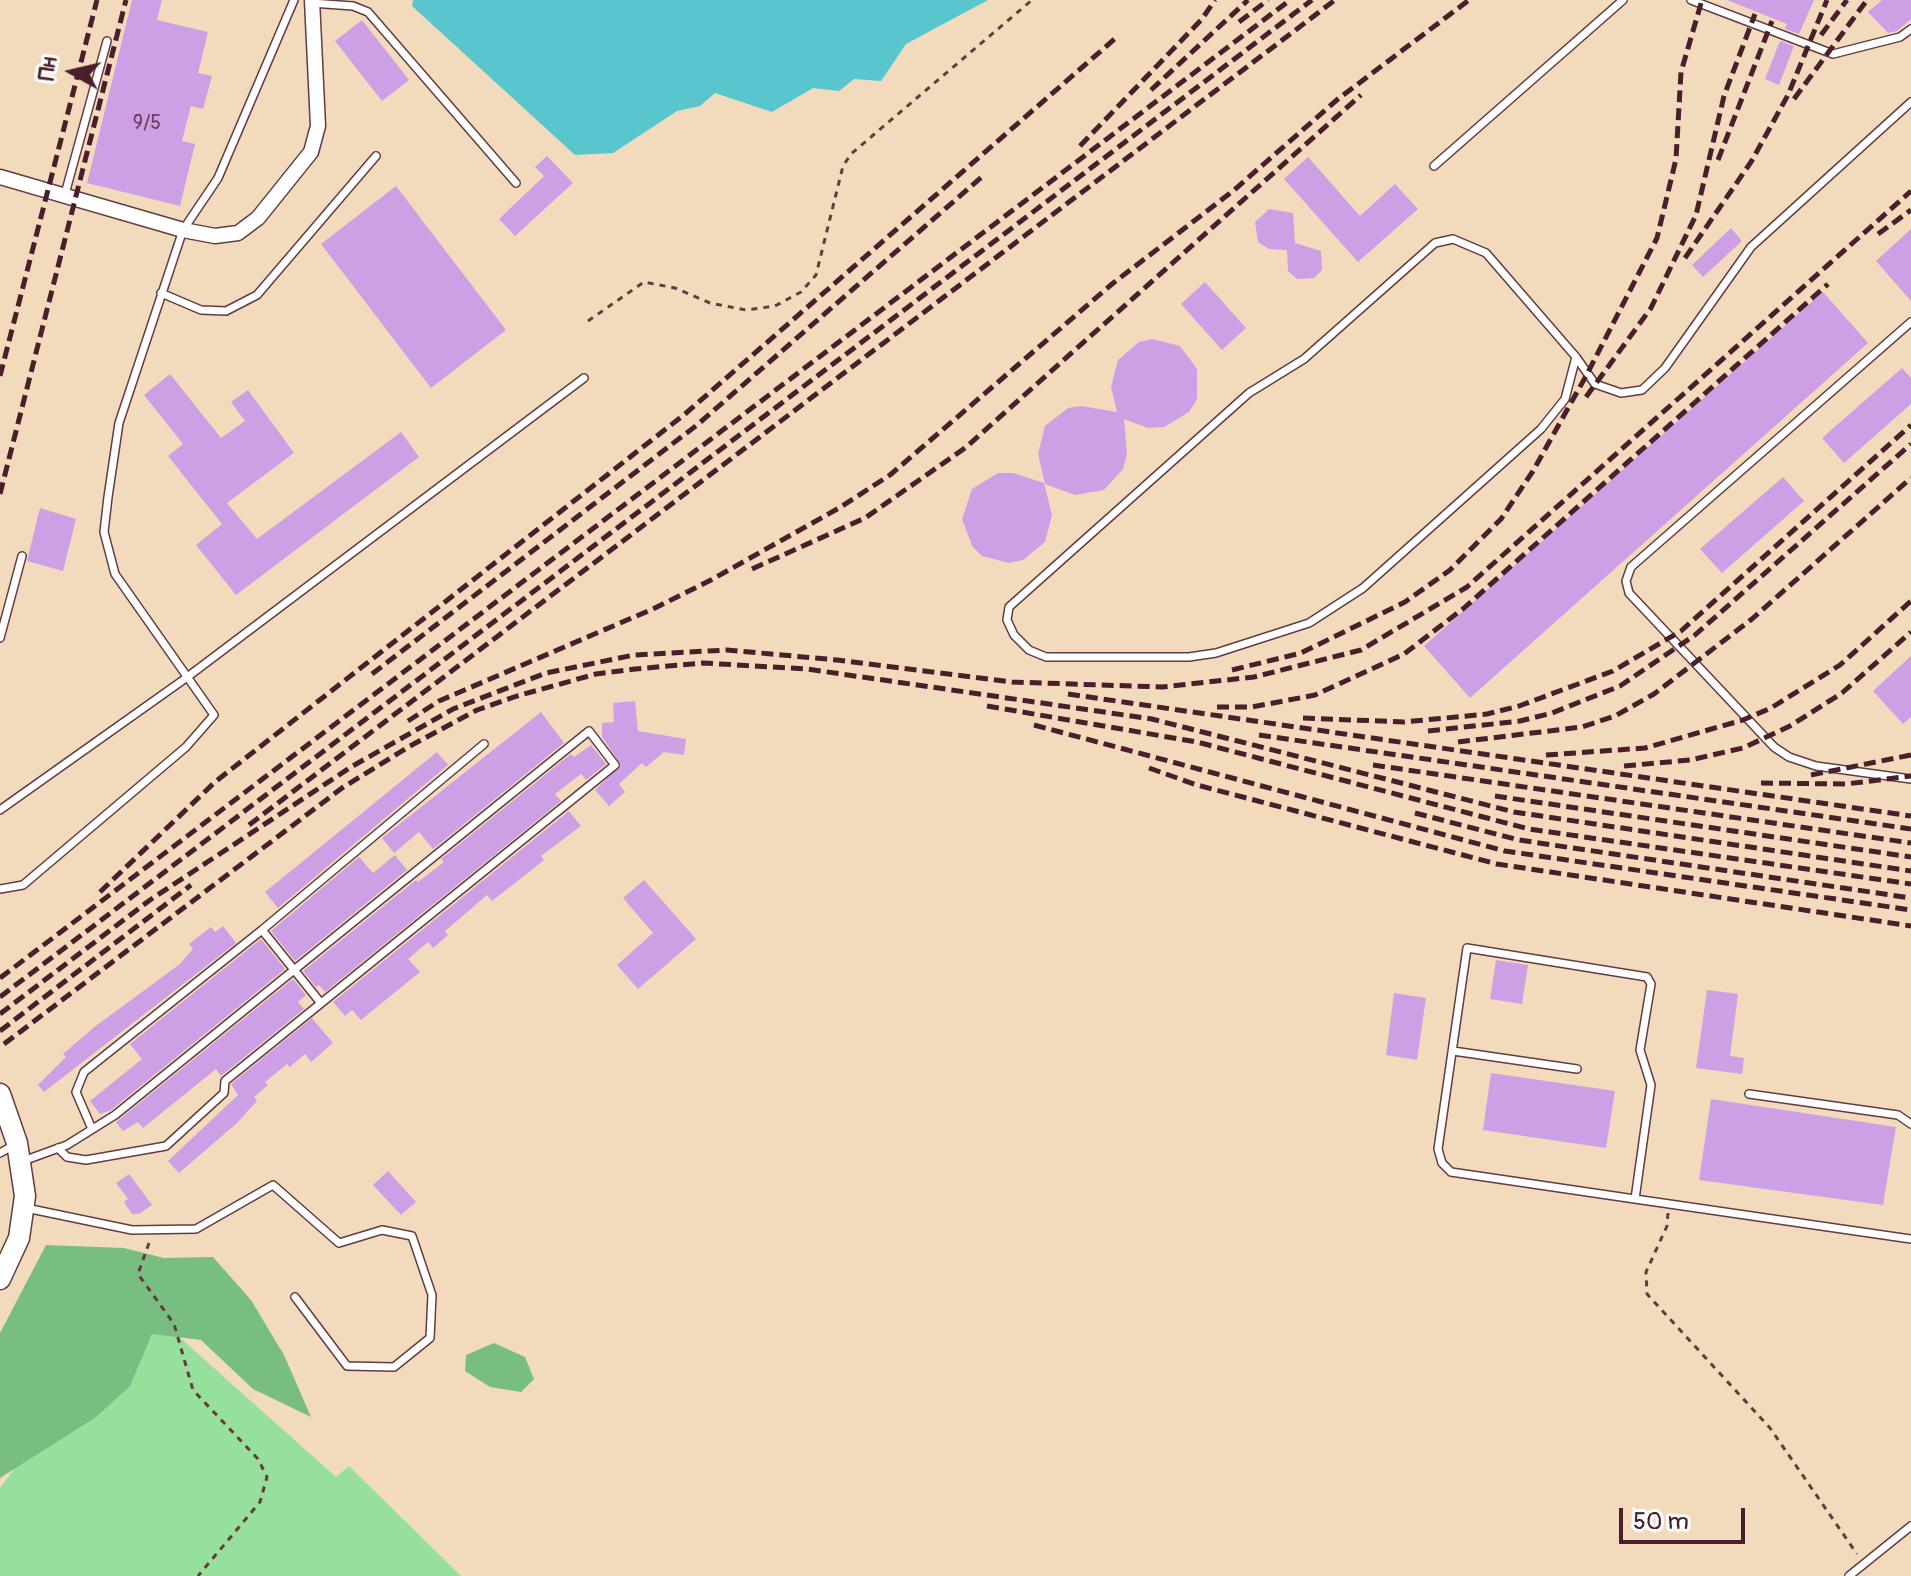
<!DOCTYPE html>
<html>
<head>
<meta charset="utf-8">
<style>
	body { margin:0 }
	#map { position:relative; width:1911px; height:1576px; overflow:hidden; background:#f2dbbc; font-family:Pangolin,sans-serif }
	canvas { display:block }
	.north { position:absolute; left:32px; top:32px; width:80px; height:80px; -webkit-text-stroke:6px #fff; paint-order:stroke; rotate:278deg; font-size:22px; font-weight:700; line-height:32px; text-align:center; color:#4a1f2b }
	.north::after { content:''; display:block; margin:auto; width:28px; height:36px; background:#4a1f2b; clip-path:polygon(50% 0,100% 100%,50% 72%,0 100%) }
	.scale { position:absolute; left:1619px; top:1508px; width:126px; height:36px; box-sizing:border-box; border:4px solid #4a1f2b; border-top:0; padding-left:10px; font-size:24px; line-height:28px; white-space:nowrap; color:#4a1f2b; -webkit-text-stroke:6px #fff; paint-order:stroke }
</style>
</head>
<body>
<div id="map">
<canvas width="1911" height="1576"></canvas>
<div class="north">Пн</div>
<div class="scale">50 m</div>
</div>
<script>
const c = document.querySelector('canvas').getContext('2d');
c.lineJoin = 'round';
function fill(path, color) { c.fillStyle = color; c.fill(path, 'evenodd'); }
const poly = rows => new Path2D(rows.map(r => 'M' + r).join(''));
function strokePath(path, color, width, dash) { c.strokeStyle = color; c.lineWidth = width; c.lineCap = dash ? 'butt' : 'round'; c.setLineDash(dash || []); c.stroke(path); }
function label(font, color, halo, rows, align = 'center') {
  c.font = font + ' Pangolin,sans-serif'; c.lineWidth = 6; c.setLineDash([]); c.textBaseline = 'middle'; c.strokeStyle = halo; c.fillStyle = color; for (const [text, x, y, turn = 0] of rows) {
    c.save(); c.translate(x, y); c.rotate((+turn || 0) * Math.PI / 180); c.textAlign = isNaN(turn) ? turn : align; if (halo) c.strokeText(text, 0, 0); c.fillText(text, 0, 0); c.restore();
  }
}
const green = poly([
	[140,1302,336,1477,349,1466,461,1576,0,1576,0,1488]
]);
const forest = poly([
	[46,1245,124,1248,164,1258,213,1257,251,1300,284,1355,311,1417,253,1389,201,1340,152,1334,130,1386,96,1417,0,1478,0,1333],
	[494,1343,525,1357,534,1379,521,1392,490,1387,465,1371,466,1355]
]);
const water = poly([
	[413,0,988,0,906,44,881,81,854,79,839,91,813,88,772,112,715,93,700,106,677,111,613,153,575,155,412,6]
]);
const building = poly([
	[132,0,162,0,157,20,208,32,198,73,212,76,203,109,191,106,182,141,195,144,180,206,87,183],
	[1727,0,1814,0,1799,34,1785,29,1787,24],
	[1882,0,1911,0,1911,19,1897,31,1888,33,1868,12],
	[362,20,409,80,382,101,335,41],
	[1780,41,1794,46,1779,85,1765,79],
	[547,156,573,183,515,236,499,219,544,176,535,167],
	[1308,157,1360,216,1395,184,1418,209,1358,262,1284,179],
	[396,186,506,330,431,388,321,244],
	[1269,209,1293,213,1295,243,1321,251,1322,270,1314,278,1297,279,1288,271,1287,250,1269,249,1258,242,1255,222],
	[1731,228,1742,241,1703,277,1692,265],
	[1911,229,1911,301,1876,261],
	[1205,282,1246,328,1222,350,1181,304],
	[1823,292,1868,343,1470,698,1424,646],
	[1153,339,1180,346,1197,369,1197,399,1189,412,1164,427,1148,428,1124,419,1127,454,1123,469,1104,490,1075,495,1045,484,1038,454,1045,426,1068,408,1082,406,1117,412,1111,387,1118,360,1139,342],
	[1902,368,1911,378,1911,404,1844,463,1822,438],
	[170,374,221,438,245,421,231,402,248,390,294,453,227,503,257,539,401,432,419,457,236,595,196,545,222,524,168,456,183,444,144,395],
	[998,473,1013,473,1044,483,1052,515,1045,542,1023,560,1009,563,982,556,972,546,962,519,972,489],
	[1783,477,1804,501,1722,573,1700,549],
	[40,508,76,519,63,571,27,561],
	[1911,656,1911,717,1903,724,1873,691],
	[635,701,638,731,686,739,684,755,664,752,646,767,642,763,619,784,625,792,609,806,595,790,621,765,602,737,602,723,614,722,613,703],
	[541,712,564,743,433,849,419,832,394,853,382,838],
	[591,745,606,764,586,780,581,774,555,794,561,801,325,992,319,985,316,987,303,971,416,880,418,882,444,862,441,859,571,754,574,757],
	[437,752,448,765,278,908,265,892],
	[569,811,581,826,541,856,544,860,492,901,487,895,445,931,448,935,433,948,428,942,408,959,420,972,361,1020,352,1010,345,1016,333,1002],
	[395,855,407,870,295,961,271,931,359,857,373,873],
	[644,880,696,939,638,989,617,965,653,933,623,898],
	[223,926,236,943,44,1092,38,1085,66,1057,63,1054,93,1028,180,964,193,949,189,944,211,927,215,932],
	[261,939,285,969,111,1110,100,1114,90,1101,142,1059,130,1044],
	[1496,960,1528,965,1522,1004,1490,999],
	[293,979,306,995,298,1002,304,1009,221,1076,216,1069,143,1128,138,1122,123,1131,116,1122],
	[1707,990,1738,994,1730,1056,1744,1058,1742,1074,1696,1068],
	[1394,993,1426,998,1417,1060,1386,1055],
	[312,1018,333,1043,311,1062,305,1054,290,1067,287,1064,265,1082,268,1085,254,1097,257,1101,237,1123,179,1173,168,1161,238,1095,231,1084],
	[1491,1073,1615,1091,1606,1148,1483,1130],
	[1711,1099,1896,1127,1883,1205,1699,1180],
	[388,1171,416,1202,401,1215,373,1185],
	[129,1174,152,1205,139,1214,132,1214,124,1202,128,1199,116,1183]
]);
const path = poly([
	[588,321,644,282,675,288,710,303,746,310,775,306,801,292,816,275,843,166,851,154,1032,0],
	[1668,1213,1667,1226,1646,1272,1647,1294,1770,1428,1857,1554],
	[149,1243,138,1274,174,1324,193,1390,258,1459,267,1477,260,1502,198,1576]
]);
const lane = poly([
	[1691,0,1833,54,1900,37,1911,29],
	[311,3,353,6,368,12,516,183],
	[1434,166,1623,0],
	[65,194,107,41],
	[161,293,201,310,226,311,257,295,376,156],
	[1911,322,1631,567,1626,581,1629,593,1774,747,1789,757,1816,766,1911,779],
	[1576,357,1565,399,1541,429,1363,588,1309,623,1216,653,1189,657,1046,657,1029,650,1014,635,1007,620,1009,607,1249,393,1304,359,1435,243,1453,239,1486,253,1576,357,1595,384,1621,393,1642,390,1665,368,1751,247,1911,102],
	[0,638,22,556],
	[0,810,186,678,584,378],
	[0,889,23,885,186,747,214,715,115,574,104,532,108,497,119,423,183,230,218,178,294,0],
	[262,930,320,1002],
	[1453,1051,1577,1069],
	[1749,1094,1898,1115,1911,1124],
	[92,1129,76,1092,84,1072,262,930,484,744],
	[0,1153,16,1144],
	[23,1161,67,1145,115,1115,589,731,615,765,225,1081,224,1093,166,1146,86,1160,67,1157,58,1148],
	[1635,1199,1651,1085,1640,1050,1651,984,1647,977,1467,948,1438,1149,1442,1163,1451,1172,1628,1198,1911,1239],
	[26,1208,132,1230,196,1229,273,1185,339,1243,382,1230,412,1236,432,1295,430,1338,394,1367,347,1366,295,1297],
	[1849,1576,1911,1526]
]);
const street = poly([
	[0,177,183,230,215,236,238,233,258,218,311,152,318,126,312,0]
]);
const secondary = poly([
	[0,1094,17,1143,25,1196,19,1238,0,1279]
]);
const rail = poly([
	[1239,22,1268,0],
	[1821,35,1847,0],
	[1151,90,1248,0],
	[1794,99,1867,0],
	[1080,146,1202,19,1215,0],
	[1718,160,1772,21],
	[1878,234,1911,210],
	[1685,258,1751,162,1788,95,1827,0],
	[0,376,97,0],
	[1586,397,1651,308,1696,215,1724,96,1755,14],
	[0,494,126,0],
	[752,569,865,518,965,448,1361,95],
	[1232,670,1301,653,1405,602,1450,570,1501,519,1533,471,1586,376,1657,238,1676,159,1681,72,1702,0],
	[372,674,697,425,984,175],
	[1068,694,1911,816],
	[987,706,1197,742,1529,829,1911,884],
	[1217,707,1252,707,1315,695,1404,654,1464,608,1828,284],
	[1303,718,1404,722,1487,714,1519,706,1613,671,1681,631,1911,425],
	[408,721,439,701,655,608,711,580,839,508,890,475,1112,284,1233,191,1338,99,1469,0],
	[1034,725,1505,851,1911,910],
	[1428,731,1520,721,1552,713,1620,686,1695,635,1911,444],
	[1259,735,1911,829],
	[1458,742,1582,727,1615,716,1654,694,1752,619,1911,478],
	[1546,755,1645,748,1743,720,1771,708,1840,665,1911,601],
	[1373,765,1911,843],
	[1624,766,1690,760,1743,748,1790,726,1842,693,1911,632],
	[1149,768,1197,785,1497,864,1911,926],
	[1811,775,1911,755],
	[1761,783,1846,784,1911,776],
	[1495,796,1911,857],
	[1415,813,1519,840,1911,898],
	[249,825,1335,0],
	[100,892,215,782,685,414,1118,36],
	[0,978,1290,0],
	[0,997,1312,0],
	[0,1014,150,900,351,767,453,709,546,673,634,655,727,650,837,660,1012,682,1162,687,1254,677,1361,650,1467,587,1911,191],
	[0,1031,191,885],
	[4,1044,342,788,410,746,477,710,517,696,596,674,635,669,703,663,807,669,1152,719,1514,812,1911,871]
]);
const numberNames = [
	["9/5",147,124]
];
fill(green, '#96e09b');
fill(forest, '#78be83');
fill(water, '#58c6cc');
fill(building, '#cda0e6');
strokePath(lane, '#633b41', 10);
strokePath(street, '#633b41', 17);
strokePath(secondary, '#633b41', 23);
strokePath(path, '#633b41', 3, [6, 6]);
strokePath(lane, '#fff', 7);
strokePath(street, '#fff', 14);
strokePath(secondary, '#fff', 20);
strokePath(rail, '#4a1f2b', 5, [12, 6]);
label('20px', '#6b3f5a', null, numberNames);
</script>
</body>
</html>
